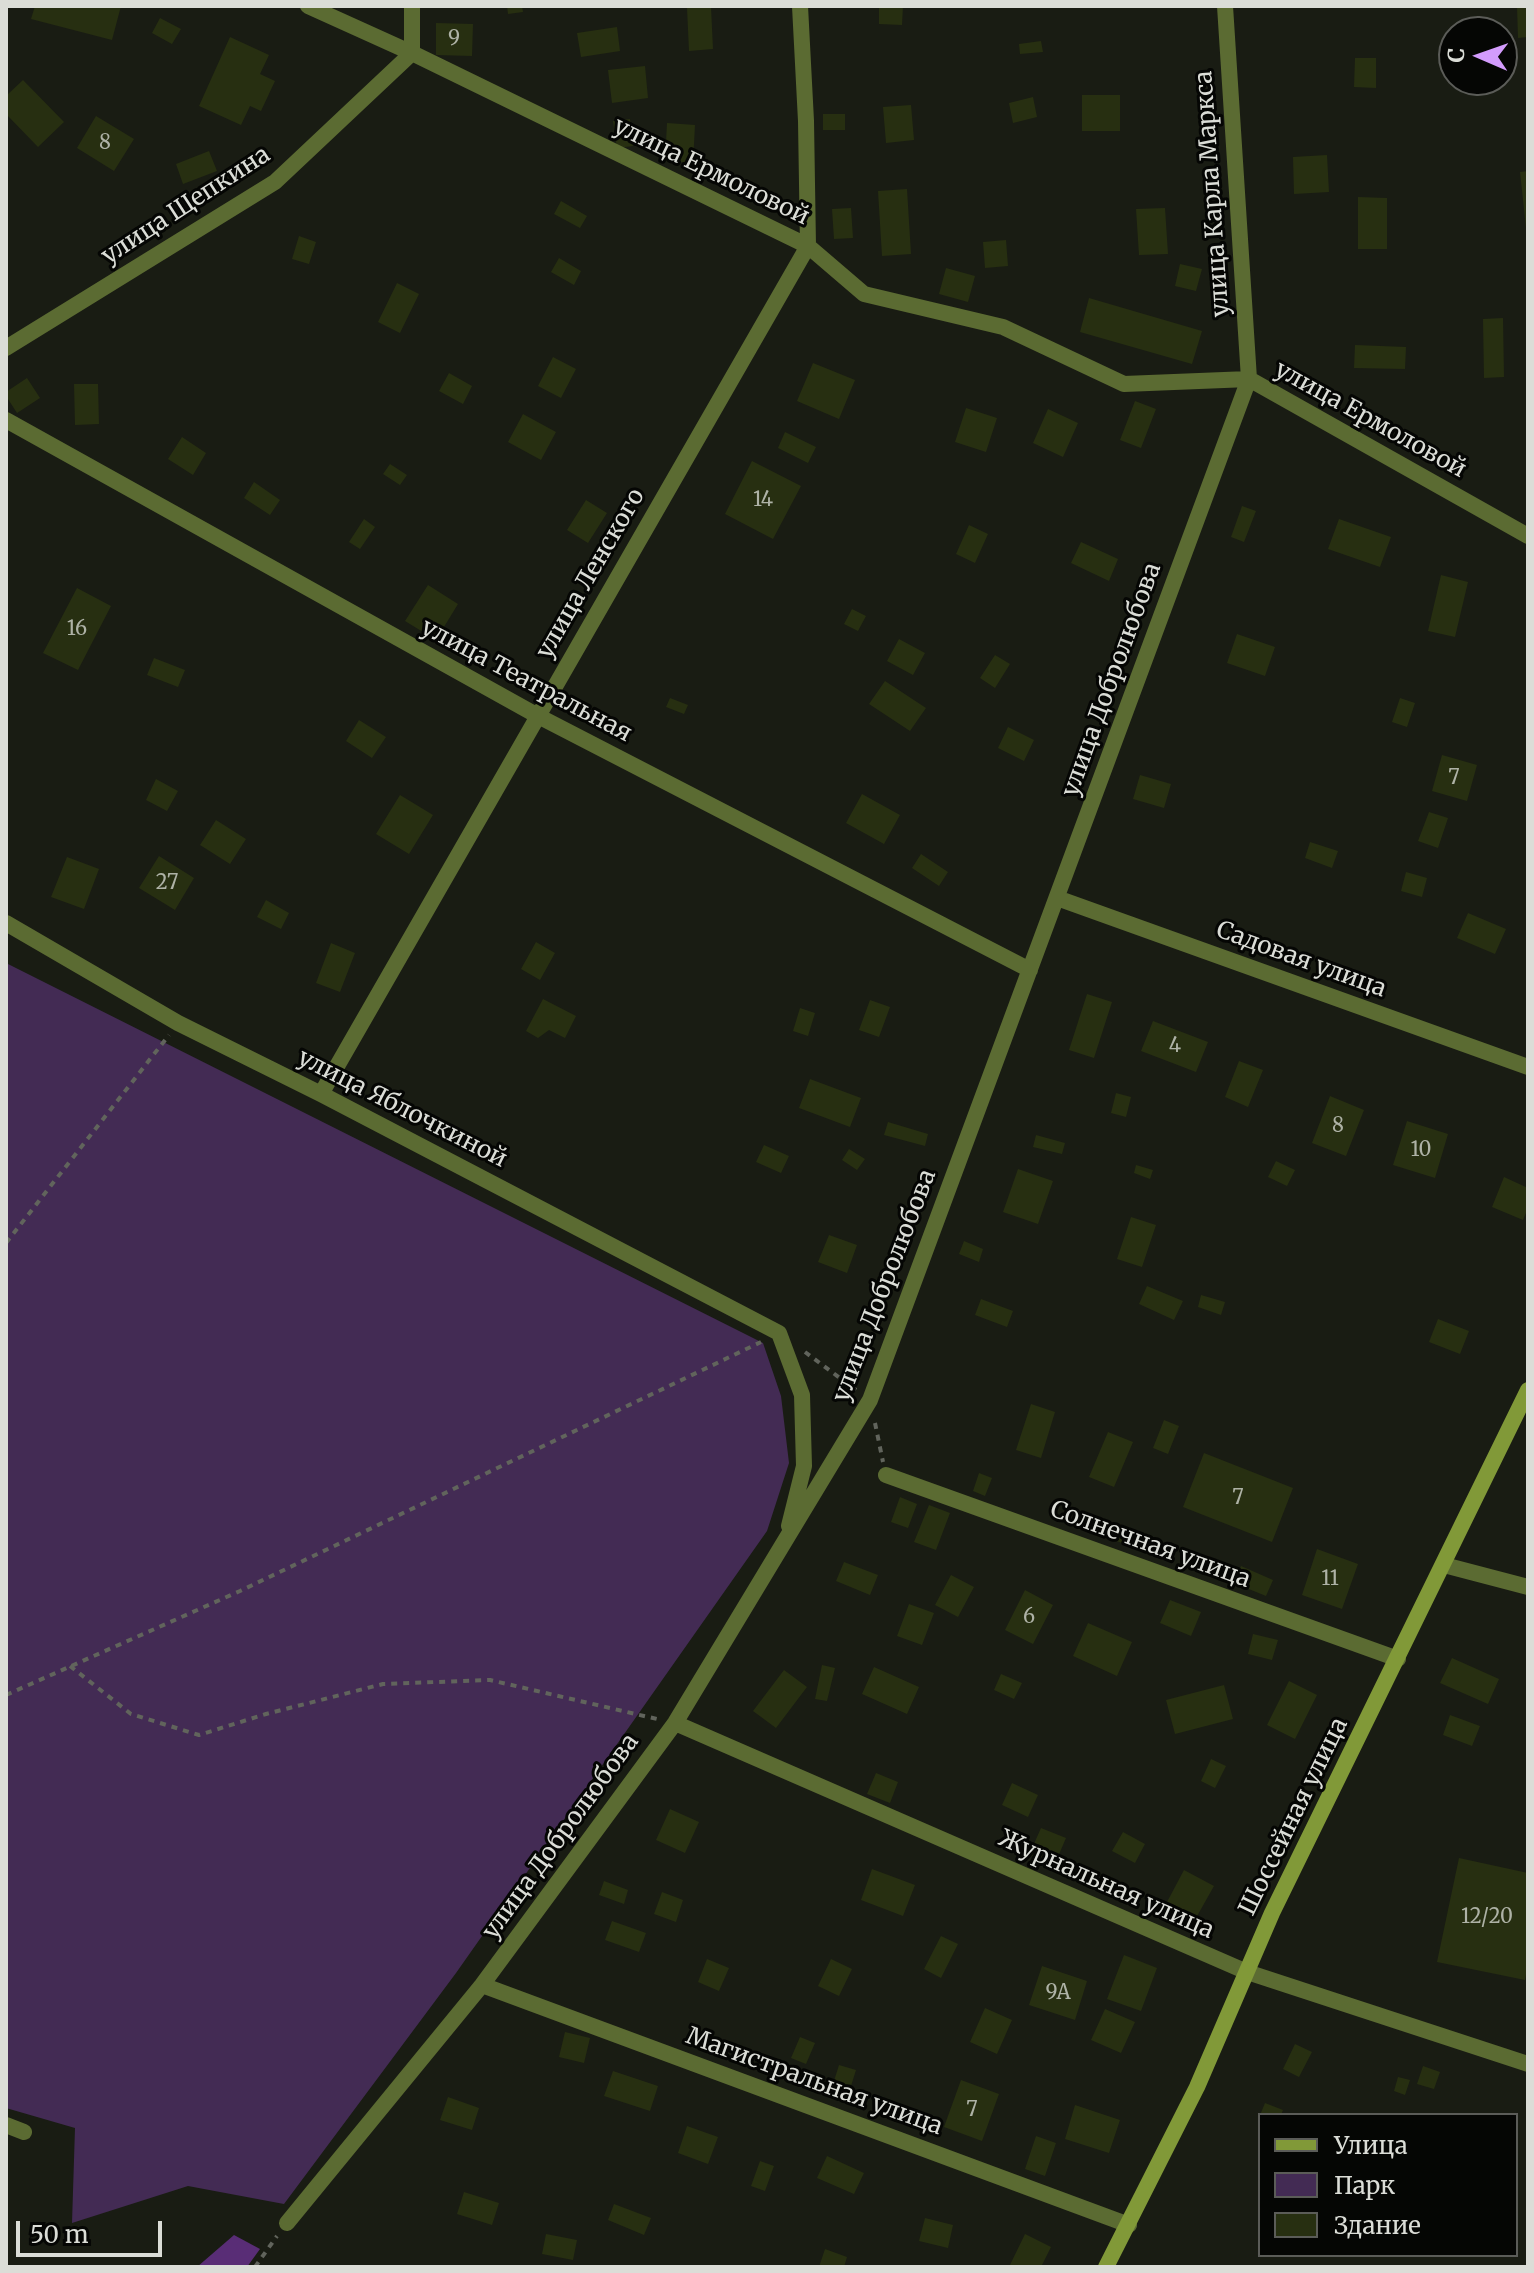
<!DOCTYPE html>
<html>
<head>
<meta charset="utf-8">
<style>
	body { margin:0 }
	#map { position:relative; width:1534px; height:2273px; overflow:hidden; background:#191c13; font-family:Merriweather,serif }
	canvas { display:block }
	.frame { position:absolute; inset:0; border:8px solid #dbddd7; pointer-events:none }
	.legend { position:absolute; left:1258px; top:2113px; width:260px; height:144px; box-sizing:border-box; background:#050604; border:2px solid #5b5c58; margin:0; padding:10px 14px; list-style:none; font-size:24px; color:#dbddd7 }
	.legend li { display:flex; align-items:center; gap:16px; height:40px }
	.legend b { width:40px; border:2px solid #5b5c58 }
	.north { position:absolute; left:1438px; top:16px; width:80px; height:80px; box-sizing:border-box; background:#050604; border:2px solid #5b5c58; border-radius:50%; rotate:272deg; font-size:22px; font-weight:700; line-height:32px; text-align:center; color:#dbddd7 }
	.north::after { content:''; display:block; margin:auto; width:28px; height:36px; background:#d39cfc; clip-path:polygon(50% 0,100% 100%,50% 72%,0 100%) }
	.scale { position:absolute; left:16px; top:2221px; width:146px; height:36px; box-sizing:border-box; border:4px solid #dbddd7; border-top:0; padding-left:10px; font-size:24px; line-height:28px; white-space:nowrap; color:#dbddd7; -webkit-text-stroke:6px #050604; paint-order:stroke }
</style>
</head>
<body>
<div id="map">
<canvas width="1534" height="2273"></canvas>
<div class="frame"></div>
<ul class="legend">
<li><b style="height:10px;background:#819938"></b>Улица</li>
<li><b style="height:22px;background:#432b54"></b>Парк</li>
<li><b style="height:22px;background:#272f11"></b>Здание</li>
</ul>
<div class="north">С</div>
<div class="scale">50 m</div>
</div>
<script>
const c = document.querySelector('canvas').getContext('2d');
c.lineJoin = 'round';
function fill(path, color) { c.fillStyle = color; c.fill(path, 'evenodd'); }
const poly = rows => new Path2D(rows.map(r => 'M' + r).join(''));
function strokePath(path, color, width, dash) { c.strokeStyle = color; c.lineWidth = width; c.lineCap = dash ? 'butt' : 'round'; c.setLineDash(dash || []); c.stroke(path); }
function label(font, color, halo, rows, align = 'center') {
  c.font = font + ' Merriweather,serif'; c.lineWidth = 6; c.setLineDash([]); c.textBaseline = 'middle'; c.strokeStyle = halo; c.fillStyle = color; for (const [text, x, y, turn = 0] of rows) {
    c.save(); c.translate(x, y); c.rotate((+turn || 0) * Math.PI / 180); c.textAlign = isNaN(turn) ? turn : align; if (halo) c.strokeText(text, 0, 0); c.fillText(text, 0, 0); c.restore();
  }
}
const green = poly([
	[6,963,763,1343,781,1396,789,1463,767,1531,456,1973,284,2204,188,2186,72,2223,75,2128,6,2108]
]);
const water = poly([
	[234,2235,260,2249,247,2267,197,2267]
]);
const building = poly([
	[35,6,121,6,112,40,31,19],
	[507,6,522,6,523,12,508,14],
	[879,6,903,6,902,25,879,24],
	[1517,6,1528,6,1528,37,1518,38],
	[711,7,713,49,689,51,687,8],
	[160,18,181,29,172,44,152,33],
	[436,23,473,24,472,56,436,55],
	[617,27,620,51,581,57,577,33],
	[230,37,269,55,260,74,275,81,261,111,250,106,241,125,199,106],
	[1041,41,1043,52,1020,54,1019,44],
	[1355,58,1376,58,1376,88,1354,87],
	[645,66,648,98,612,103,608,70],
	[23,80,64,122,38,147,6,114,6,96],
	[1082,95,1120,95,1120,131,1082,131],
	[1033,97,1037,117,1013,123,1009,103],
	[911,105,914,140,886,143,883,107],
	[823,114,845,114,845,130,823,130],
	[96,116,134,139,114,171,77,148],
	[630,119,633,146,617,148,613,121],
	[667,123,695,125,693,163,665,161],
	[209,151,217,171,183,184,176,164],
	[1327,155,1329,192,1294,194,1293,157],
	[1528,171,1528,228,1526,228,1520,172],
	[907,189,911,254,882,256,878,191],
	[1358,197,1387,198,1387,249,1358,249],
	[561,201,587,216,580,228,554,214],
	[851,208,853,238,834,239,832,209],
	[1165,208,1168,254,1139,255,1136,209],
	[299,236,316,242,309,264,292,259],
	[1006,240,1008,266,985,268,983,242],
	[559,258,581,271,574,285,551,272],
	[1180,264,1202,269,1196,291,1175,286],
	[946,268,975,276,968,302,939,294],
	[397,283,419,294,400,333,378,322],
	[1089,298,1202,331,1192,364,1080,332],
	[1503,318,1504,377,1484,378,1483,319],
	[1355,345,1406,347,1405,369,1354,368],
	[553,357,576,369,561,398,538,386],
	[813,363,855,380,839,419,797,401],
	[449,373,472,386,463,404,439,391],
	[27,378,40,398,17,413,6,396,6,392],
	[74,384,98,384,99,424,75,425],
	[1135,401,1156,409,1141,448,1120,440],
	[966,408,997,418,986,452,955,442],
	[1048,409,1078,423,1063,457,1033,443],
	[523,414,556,432,541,460,508,442],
	[785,432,816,447,808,463,778,448],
	[182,437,206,453,193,475,168,459],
	[752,461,801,486,773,539,725,514],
	[390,464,407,475,400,485,383,474],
	[254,482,280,500,270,515,244,498],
	[586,500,607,513,588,543,567,530],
	[1242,506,1256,511,1244,542,1231,537],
	[364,519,375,527,360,549,349,542],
	[1339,519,1391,537,1380,567,1328,549],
	[969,525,988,534,975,563,956,554],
	[1081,542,1118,559,1109,581,1071,563],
	[1441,575,1468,582,1455,637,1428,631],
	[428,585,458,604,436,640,405,621],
	[77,588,111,606,78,670,43,653],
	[852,609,866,616,858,631,844,624],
	[1237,634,1275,647,1265,676,1227,663],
	[899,639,925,653,913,675,887,661],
	[995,655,1010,664,995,688,980,678],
	[154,658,185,670,178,687,147,675],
	[885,681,926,708,910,731,869,704],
	[670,698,688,705,684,714,666,707],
	[1400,698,1415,703,1407,727,1392,722],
	[359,720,386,737,372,758,346,741],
	[1008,727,1034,740,1024,761,998,748],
	[1442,755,1477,765,1467,801,1432,791],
	[1140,775,1171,784,1164,808,1133,799],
	[156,779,178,791,167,811,146,800],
	[862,794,900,815,884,844,846,823],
	[400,795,433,815,409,854,376,834],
	[1429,812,1448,818,1438,848,1418,841],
	[216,820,246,839,230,864,200,845],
	[1310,842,1338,851,1332,868,1305,858],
	[921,854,948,872,939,886,912,868],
	[159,856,194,878,175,910,139,888],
	[67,857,99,869,84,909,51,897],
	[1406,872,1427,878,1422,897,1401,891],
	[266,900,289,913,281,929,257,917],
	[1468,913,1506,929,1495,954,1457,938],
	[536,942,555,953,540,980,521,969],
	[331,943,355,953,340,992,316,983],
	[1087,994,1112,1002,1094,1058,1069,1050],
	[543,999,576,1016,565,1038,549,1030,538,1038,526,1031],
	[870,1000,890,1007,879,1037,859,1030],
	[800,1008,815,1013,808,1036,793,1031],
	[1153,1021,1208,1042,1196,1072,1141,1051],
	[1239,1061,1263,1070,1248,1107,1225,1097],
	[810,1079,861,1098,850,1127,799,1108],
	[1116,1093,1131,1097,1126,1117,1111,1113],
	[1330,1096,1364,1110,1346,1156,1312,1143],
	[1407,1121,1448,1134,1435,1178,1393,1165],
	[888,1122,928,1134,925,1146,884,1135],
	[1036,1135,1065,1143,1062,1154,1033,1147],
	[764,1145,789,1156,781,1173,756,1162],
	[849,1149,865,1159,857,1170,842,1160],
	[1276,1161,1295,1170,1287,1186,1268,1177],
	[1136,1165,1153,1170,1150,1179,1134,1173],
	[1018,1169,1053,1181,1038,1224,1003,1212],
	[1504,1177,1528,1188,1528,1208,1523,1220,1492,1207],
	[1131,1217,1156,1225,1142,1267,1117,1259],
	[829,1235,857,1245,847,1273,818,1262],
	[964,1241,983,1249,979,1262,959,1254],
	[1147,1286,1183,1301,1174,1320,1139,1304],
	[1201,1295,1225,1302,1221,1315,1198,1307],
	[981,1299,1013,1311,1007,1327,975,1315],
	[1438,1319,1469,1331,1460,1354,1429,1342],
	[1031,1404,1055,1412,1041,1458,1016,1450],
	[1164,1420,1179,1426,1168,1454,1153,1448],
	[1108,1432,1133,1442,1114,1487,1089,1477],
	[1204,1453,1293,1488,1272,1542,1183,1507],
	[979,1473,992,1478,985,1496,973,1491],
	[900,1497,917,1504,908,1528,891,1522],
	[929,1505,950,1513,936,1550,914,1542],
	[1113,1522,1152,1536,1147,1551,1107,1538],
	[1317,1549,1358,1564,1342,1609,1302,1595],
	[844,1562,878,1575,870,1595,836,1581],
	[1241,1566,1273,1580,1266,1596,1234,1583],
	[951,1575,974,1587,958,1617,935,1605],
	[1025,1590,1053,1605,1033,1644,1005,1630],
	[1170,1600,1201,1612,1191,1636,1160,1623],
	[909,1604,934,1613,922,1645,897,1636],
	[1088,1623,1132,1642,1117,1676,1073,1656],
	[1253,1634,1278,1640,1272,1660,1248,1654],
	[1452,1658,1499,1679,1488,1704,1440,1683],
	[822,1665,835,1668,827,1701,815,1699],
	[874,1667,919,1687,907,1714,862,1694],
	[784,1670,807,1687,776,1728,753,1711],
	[1001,1674,1022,1683,1014,1699,994,1690],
	[1289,1681,1317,1695,1295,1739,1267,1725],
	[1224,1685,1233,1719,1175,1734,1166,1700],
	[1450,1715,1480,1726,1472,1746,1443,1735],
	[1211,1759,1226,1766,1215,1788,1201,1781],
	[876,1773,898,1782,890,1803,867,1794],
	[1012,1783,1038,1795,1028,1817,1002,1805],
	[670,1809,699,1822,685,1853,656,1840],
	[1041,1828,1066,1838,1054,1866,1029,1855],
	[1123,1832,1145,1844,1135,1863,1112,1851],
	[1459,1858,1528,1873,1528,1964,1525,1980,1437,1962],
	[872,1869,915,1885,903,1916,861,1900],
	[1184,1870,1214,1886,1196,1918,1167,1902],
	[604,1881,628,1890,624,1904,599,1895],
	[662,1892,683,1900,676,1922,654,1914],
	[612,1921,646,1933,639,1952,605,1940],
	[941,1936,958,1944,941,1978,924,1969],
	[1124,1955,1157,1968,1141,2011,1107,1999],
	[707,1959,729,1968,719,1991,698,1982],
	[831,1959,852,1969,839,1996,818,1986],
	[1042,1966,1087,1981,1075,2020,1029,2005],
	[985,2008,1012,2020,997,2054,970,2042],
	[1105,2009,1135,2022,1121,2053,1091,2040],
	[565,2032,590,2038,584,2063,559,2057],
	[800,2037,815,2043,806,2064,791,2058],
	[1295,2044,1312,2052,1299,2077,1283,2069],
	[839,2065,856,2070,846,2102,829,2097],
	[1423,2066,1440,2072,1434,2089,1417,2084],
	[613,2071,658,2086,650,2111,604,2096],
	[1398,2077,1410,2080,1405,2095,1394,2091],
	[961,2080,999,2094,982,2141,944,2127],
	[448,2097,479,2108,472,2130,440,2120],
	[1265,2103,1283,2110,1281,2115,1260,2115],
	[1075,2105,1120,2120,1109,2153,1065,2139],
	[687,2126,718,2137,708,2164,678,2153],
	[1036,2136,1056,2143,1045,2176,1025,2169],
	[827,2156,864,2173,854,2194,817,2178],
	[760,2161,774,2166,765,2191,751,2186],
	[464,2192,499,2203,492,2225,457,2214],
	[614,2204,651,2218,644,2235,608,2220],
	[925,2218,953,2225,948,2248,919,2241],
	[546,2234,577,2240,573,2260,542,2254],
	[1025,2234,1051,2247,1041,2267,1009,2267],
	[825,2249,847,2257,844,2267,819,2267]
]);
const path = poly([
	[6,1243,169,1035],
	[805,1352,856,1390],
	[875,1423,883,1462],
	[70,1666,131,1714,199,1735,266,1714,383,1684,490,1680,657,1719],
	[6,1695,240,1591,761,1342],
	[255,2267,277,2236]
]);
const street = poly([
	[308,6,412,53,808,246,864,294,1003,327,1124,384,1249,379,1528,536],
	[412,6,412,53],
	[6,348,275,182,412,53],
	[6,420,538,716,1030,970],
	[1057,898,1528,1067],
	[6,923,178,1023,321,1094,779,1333,802,1395,804,1466,789,1526],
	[321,1094,808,246,806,121,800,6],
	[886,1475,1398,1659],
	[1444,1565,1528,1587],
	[675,1723,1247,1972,1528,2064],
	[482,1985,1129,2225],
	[6,2125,24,2132],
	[287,2223,482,1985,675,1723,870,1400,1249,379,1225,6]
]);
const secondary = poly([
	[1106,2267,1197,2087,1272,1913,1528,1390]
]);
const numberNames = [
	["9",454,39],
	["8",105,143],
	["14",763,500],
	["16",77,629],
	["7",1454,778],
	["27",167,883],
	["4",1175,1046],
	["8",1338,1126],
	["10",1421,1150],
	["7",1238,1498],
	["11",1330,1579],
	["6",1029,1617],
	["12/20",1487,1917],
	["9А",1058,1993],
	["7",972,2110]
];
const streetNames = [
	["улица Ермоловой",711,172,26],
	["улица Карла Маркса",1213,194,-94],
	["улица Щепкина",186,206,-33],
	["улица Ермоловой",1370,420,29],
	["улица Ленского",591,574,-60],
	["улица Добролюбова",1112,680,-70],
	["улица Театральная",526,681,28],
	["Садовая улица",1301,960,20],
	["улица Яблочкиной",402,1109,27],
	["улица Добролюбова",885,1286,-69],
	["Солнечная улица",1150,1545,20],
	["Шоссейная улица",1294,1817,-64],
	["улица Добролюбова",561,1837,-54],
	["Журнальная улица",1106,1885,24],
	["Магистральная улица",814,2082,20]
];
fill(green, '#432b54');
fill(water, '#592d76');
fill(building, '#272f11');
strokePath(path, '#61645c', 4, [6, 6]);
strokePath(street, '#5b6b32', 16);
strokePath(secondary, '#819938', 16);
label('20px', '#aeb2a6', null, numberNames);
label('24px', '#dbddd7', '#050604', streetNames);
</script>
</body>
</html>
